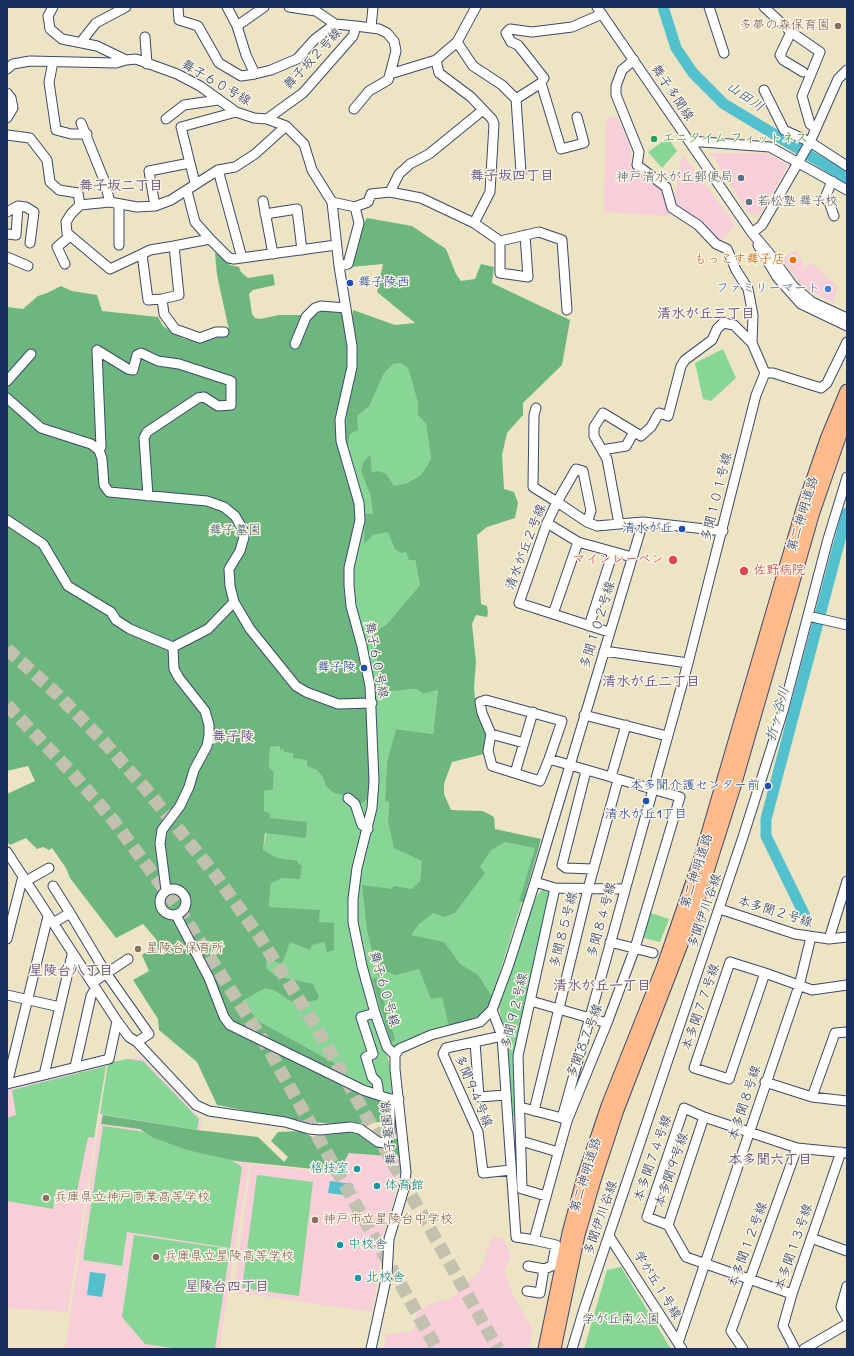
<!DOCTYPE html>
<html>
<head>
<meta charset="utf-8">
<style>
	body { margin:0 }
	#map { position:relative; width:854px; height:1356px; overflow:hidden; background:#ece4c3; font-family:"Patrick Hand",sans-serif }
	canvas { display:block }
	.frame { position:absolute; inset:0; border:8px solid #1b2f5e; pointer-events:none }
</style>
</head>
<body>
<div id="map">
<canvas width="854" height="1356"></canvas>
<div class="frame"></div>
</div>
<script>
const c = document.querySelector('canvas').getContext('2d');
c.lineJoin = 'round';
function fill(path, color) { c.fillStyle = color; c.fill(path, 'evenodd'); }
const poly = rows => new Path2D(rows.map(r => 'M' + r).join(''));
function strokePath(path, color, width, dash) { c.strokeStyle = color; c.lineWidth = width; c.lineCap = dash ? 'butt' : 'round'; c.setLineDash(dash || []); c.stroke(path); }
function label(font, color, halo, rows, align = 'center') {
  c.font = font + ' "Patrick Hand","Klee One",sans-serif'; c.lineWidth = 3; c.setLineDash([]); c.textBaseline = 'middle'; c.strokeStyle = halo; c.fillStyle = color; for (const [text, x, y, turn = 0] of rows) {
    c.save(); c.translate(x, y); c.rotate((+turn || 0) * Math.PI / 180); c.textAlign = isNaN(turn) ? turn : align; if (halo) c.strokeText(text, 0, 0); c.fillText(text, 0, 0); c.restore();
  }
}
const built = poly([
	[617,116,630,147,631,170,663,191,670,216,604,212,606,119],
	[711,153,767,153,788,165,759,216,748,213],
	[682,154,735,224,722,241,674,205],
	[797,250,803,264,803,271,810,262,838,286,833,303,806,288,796,279,799,274,796,278,781,258],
	[141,1056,202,1119,199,1135,249,1164,219,1349,65,1349,108,1063],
	[106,1064,68,1312,7,1308,7,1088],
	[337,1149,400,1157,394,1198,381,1242,379,1271,372,1312,234,1292,251,1164,333,1173],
	[493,1236,504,1239,511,1256,504,1271,514,1296,532,1329,529,1349,384,1349,386,1335,414,1330,417,1313,424,1307,443,1299,447,1302,479,1272]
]);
const green = poly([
	[668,138,677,151,662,168,648,152],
	[135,341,326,346,400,363,408,368,418,403,418,415,426,424,431,459,421,475,405,484,406,552,415,560,420,585,387,624,373,633,382,681,403,690,417,689,423,694,438,690,433,734,396,729,387,761,385,801,389,801,388,821,539,847,492,997,485,1011,478,1017,420,1035,385,1050,390,1065,392,1093,388,1104,176,1012,267,969,266,960,271,938,287,909,269,907,271,883,263,850,270,813,264,811,264,791,273,790,274,772,269,767,270,747,7,374],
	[723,349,736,378,711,401,703,399,695,363],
	[542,890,552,891,528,997,517,1115,511,1116,506,1041,499,1007,530,911,538,894],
	[648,912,669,919,660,942,640,937],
	[127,1059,143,1061,199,1119,197,1130,100,1114,108,1063],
	[106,1066,94,1138,88,1137,77,1191,56,1189,53,1209,7,1201,7,1118,16,1115,12,1090],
	[103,1126,202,1140,242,1167,230,1248,127,1232,122,1266,83,1260],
	[257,1175,313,1182,299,1296,242,1288],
	[134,1235,230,1249,215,1349,179,1349,145,1344,122,1317],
	[621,1267,671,1349,584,1349,607,1270]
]);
const forest = poly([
	[367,218,412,226,446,249,456,274,461,281,475,279,481,264,494,267,492,283,570,320,562,365,523,403,523,415,507,433,502,455,504,489,514,492,518,503,515,518,487,527,477,535,481,604,487,606,488,613,487,617,476,615,472,624,476,662,474,688,476,709,487,735,484,754,452,762,444,784,444,794,451,810,483,811,494,817,495,829,541,839,523,902,519,902,535,848,505,842,491,850,480,867,485,873,455,913,444,917,433,913,419,924,411,935,444,942,460,964,478,975,492,997,485,1011,478,1017,449,1026,442,997,431,999,419,969,395,975,388,972,378,975,367,930,362,885,392,889,394,886,412,889,420,881,422,861,394,848,388,821,389,802,385,801,387,761,396,729,433,734,438,690,423,694,417,689,390,691,382,681,374,647,373,633,387,624,420,585,415,560,409,560,406,552,401,553,395,549,388,532,373,535,364,544,365,514,373,514,371,496,361,471,364,461,370,455,372,472,379,471,386,474,394,486,405,484,421,475,431,459,426,424,418,415,418,403,408,368,400,363,393,364,384,373,369,406,357,416,358,430,350,434,348,444,345,444,353,310,395,325,415,323,377,292,383,264,350,267,356,235],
	[215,253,220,255,230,265,239,267,241,272,248,278,273,274,275,285,253,290,249,294,252,314,255,318,260,319,279,315,304,315,320,308,345,311,350,353,337,430,355,503,356,519,346,603,349,619,352,619,368,693,370,798,362,803,357,802,348,796,334,793,326,786,323,777,317,770,307,766,307,760,293,758,293,753,284,752,284,749,280,750,280,746,270,747,269,767,274,772,273,790,264,791,264,811,270,813,270,818,307,822,306,838,265,833,263,850,277,858,298,861,298,864,302,865,300,879,282,878,271,883,269,907,320,910,319,922,334,923,334,950,327,952,324,942,312,945,310,950,290,942,282,964,266,958,267,969,275,976,313,984,319,997,317,1000,295,1004,274,990,265,988,242,1001,258,1021,334,1063,342,1084,388,1104,389,1131,384,1138,382,1136,381,1122,333,1124,294,1120,217,1105,197,1062,159,1030,158,1019,133,980,149,971,142,955,158,944,156,939,143,924,116,938,70,878,66,868,52,848,49,850,43,847,37,849,26,838,10,845,7,841,7,794,35,781,28,766,7,771,7,307,23,309,38,296,47,293,61,286,72,291,97,295,102,311,158,317,163,326,184,339,210,340,219,337,229,330,217,275],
	[377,978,395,1040,391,1042,372,979],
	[103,1115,197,1130,258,1137,284,1162,288,1157,271,1141,278,1132,301,1131,312,1137,355,1131,386,1145,394,1138,399,1140,400,1157,349,1153,342,1166,333,1171,236,1161,187,1150,154,1138,140,1129,101,1124]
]);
const water = poly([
	[330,1181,353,1184,351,1196,328,1193],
	[90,1272,106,1274,102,1297,87,1295]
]);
const river = poly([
	[663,7,676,48,693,73,724,104,847,178],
	[806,918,766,836,766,819,847,513]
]);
const highwayTunnel = poly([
	[7,649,57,694,103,741,145,788,214,873,261,939,315,1025,498,1349],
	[7,705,72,773,113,820,179,909,269,1050,437,1349]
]);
const minor = poly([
	[53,7,48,16,50,29,62,39,97,46,126,60,136,59,177,74,200,86,236,112,254,118,267,119,286,126,304,144,312,170,332,202,339,266,352,346,352,367,340,420,341,441,359,503,360,520,349,568,349,585,351,606,362,646,370,686,374,781,372,808,357,868,353,899,353,922,362,966,375,1013,387,1047,395,1055],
	[178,7,179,20,198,26,219,63,241,76,255,74],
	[227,7,237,26,246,55,255,74,271,70,297,59,315,39,335,24,356,26,353,36,303,93,267,119],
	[289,7,316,11,335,24],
	[597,7,752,233,769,253,793,286,812,302,847,318],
	[709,7,724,53],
	[764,7,791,32,820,52,802,96,810,124,815,128],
	[237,26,264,7],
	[356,26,379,29,387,33,394,41,396,51,390,74,436,60,457,42,476,7],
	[371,27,373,7],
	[791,32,780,55,783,60,803,72],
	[145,37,147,64],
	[81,42,96,23,126,7],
	[457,42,473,66,502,85,516,99,521,172],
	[436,60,439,73,471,97,492,119,494,124,490,192,474,223],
	[634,60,622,70,616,86,616,95,639,152,637,165,666,187,672,208,698,225,716,244,727,249,736,270,748,289,753,315,752,343,765,373],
	[53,62,49,82,56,130,71,134,87,134],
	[7,69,13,64,30,61,116,63,126,60],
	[541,83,561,149,584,143,577,117],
	[764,90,784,130,810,142,847,166],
	[7,93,11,98,13,108,7,118],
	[516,99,541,83,544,78,518,45,511,42,506,33,510,29,532,32,572,27,602,14],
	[354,109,369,91,388,80,390,74],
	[166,119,184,105,218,100],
	[81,123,104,180,110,202],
	[286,126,255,154,235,167,218,170,171,200,155,206,137,207,110,202,80,205,71,214,66,222,67,233,110,269,142,254,148,300,162,299,179,295,174,246,210,239,229,258,234,259,336,245],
	[7,135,30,138,47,160,50,182,59,190,78,193,80,205],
	[689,141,770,147,847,190],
	[190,163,181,127,236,112],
	[218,170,242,258],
	[832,181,825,198,829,202,834,216],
	[187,191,195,222,210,239],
	[390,192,421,198,474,223,500,241,539,232,562,240,567,310],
	[263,201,273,254],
	[332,202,355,207],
	[119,204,119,245],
	[155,206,149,171,190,163,195,183],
	[355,207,368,202,371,194,390,192,399,174,410,164,429,154,483,110],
	[7,212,18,206,26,207,34,212,30,243],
	[265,214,297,209,302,250],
	[752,233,762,225,810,142,838,79,847,70],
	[7,234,16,235,18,206],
	[500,241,500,273,528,277,525,235],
	[758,245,777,277,801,304,847,326],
	[142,254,150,250,174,246],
	[7,257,28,266],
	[65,264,57,247,70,236],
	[339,266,348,264,359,223,355,207],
	[162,299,164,314,175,329,200,338,216,332,224,332],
	[295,344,306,317,315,308,321,306,346,308],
	[7,381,31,354],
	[7,398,41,428,91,444,99,450,102,459,104,485,109,492,207,501,224,507,235,516,242,528,244,537,240,551,229,569,230,586,234,602,250,629,296,686,306,692,338,704,372,703],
	[536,408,534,415,533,487,557,502,547,523,519,603,609,632],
	[99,450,101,447,97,350,128,369,133,370,137,355,141,353,158,361,179,364,231,381,231,405,218,406,204,397,198,398,147,432,144,438,148,496],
	[602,450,626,446,634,432],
	[7,520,43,544,68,586,111,612,116,620,130,629,173,647],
	[587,522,591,511,583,471,576,469,557,502,587,522,597,526,619,524],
	[547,523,578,542,632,557],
	[723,531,643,522,619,524,607,459,594,436,594,427,603,413,641,436,651,427,659,413,668,416,681,366,685,360,712,340,717,329,723,323,734,325,752,343],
	[553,614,578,542],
	[808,616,847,625],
	[589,626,613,552],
	[173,647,208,629,234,602],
	[604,651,688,663],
	[584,715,667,736],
	[491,734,524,743],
	[549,759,562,721,486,700,480,702,482,713,491,734,488,751,492,766,540,781,549,759,680,797,635,948,607,1023,567,1121],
	[586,771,562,865,566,868,593,869],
	[515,773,533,712],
	[611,777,626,725],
	[348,798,355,804,362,825,368,829],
	[7,852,117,1021,129,1037,137,1042,196,1105,209,1111,285,1122,309,1129,320,1130,351,1127,360,1129,378,1142,385,1143,390,1133,390,1099],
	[26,881,49,868],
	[535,882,555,888,624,889],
	[53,886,70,913],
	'160 902a13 13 0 1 1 26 0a13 13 0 1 1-26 0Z',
	[166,890,160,843,162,830,180,806,189,787,194,770,207,746,209,736,209,725,205,711,179,678,174,669,173,647],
	[720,909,795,934,829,939,847,937],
	[176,915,209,978,224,1017,230,1025,363,1090,390,1099,399,1099],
	[53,923,70,913,106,973,149,1034,137,1042],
	[7,939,23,876],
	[829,939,847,881],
	[610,942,653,953],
	[730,962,765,973,729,1079,694,1068,730,962],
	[765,973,812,990,847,985],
	[92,983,128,959],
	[7,995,60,1007],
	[531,1001,607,1023],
	[492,1010,502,1036,516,1237,534,1240,567,1121,562,1118,688,663,756,395,765,373,773,373,821,388,827,383,847,342],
	[375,1013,361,1017,373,1054,366,1057,372,1077,377,1082,379,1095],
	[502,1036,446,1048,443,1054,478,1132,483,1173,511,1170],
	[475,1042,479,1097,506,1095],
	[395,1055,399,1049,431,1035,480,1022,492,1010,509,964,535,882,643,522],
	[75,1067,91,996,95,989],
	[44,1075,109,1059,117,1021],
	[765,1082,812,1097,847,1101],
	[7,1084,48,916],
	[7,1084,44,1075,72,955],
	[812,1097,835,1033,847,1032],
	[520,1107,562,1118],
	[534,1111,588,889,618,780],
	[521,1141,558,1152],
	[546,1196,522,1189,518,1056,555,888],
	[668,1225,647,1217,684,1108,704,1117],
	[609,1236,682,1349],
	[811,1238,847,1251],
	[528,1266,544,1269],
	[847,1286,841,1307,847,1318],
	[527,1291,540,1293,544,1269,552,1266,556,1245,534,1240],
	[792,1294,686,1257,668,1225,704,1117,797,1148,847,1153],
	[678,1343,799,986,811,937],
	[371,1349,387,1275,389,1239,404,1189,406,1172,395,1069,395,1055],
	[572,1349,584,1309,743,837,783,711,828,539,847,477],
	[743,1349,731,1331,797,1148],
	[795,1349,783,1326,792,1294,841,1152],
	[804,1349,847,1324]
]);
const highway = poly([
	[545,1349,569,1233,584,1177,608,1106,663,968,700,861,803,509,827,439,847,391],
	[554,1349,578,1235,594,1180,617,1110,697,903,734,786,813,512,847,414]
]);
const markers = [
	[838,26,4,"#8d6e63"],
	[654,139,4,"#2e9e5b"],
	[741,178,4,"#5c6f8a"],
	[749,202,4,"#5c6f8a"],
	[793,260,4,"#e8710a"],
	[350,283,4,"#1a4fb4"],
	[828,289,4,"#3f7fe0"],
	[682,529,4,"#1a4fb4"],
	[673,560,5,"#e0444e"],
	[744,571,5,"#e0444e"],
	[364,668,4,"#1a4fb4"],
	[768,786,4,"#1a4fb4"],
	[646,801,4,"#1a4fb4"],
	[138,949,4,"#8d6e63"],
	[357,1169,4,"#0f9aa8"],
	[377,1186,4,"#0f9aa8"],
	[46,1198,4,"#8d6e63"],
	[315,1220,4,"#8d6e63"],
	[340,1245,4,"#0f9aa8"],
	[156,1257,4,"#8d6e63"],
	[358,1278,4,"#0f9aa8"]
];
const educationNames = [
	["多夢の森保育園",830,26,"right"],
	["星陵台保育所",146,949],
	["兵庫県立神戸商業高等学校",54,1198],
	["神戸市立星陵台中学校",323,1220],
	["兵庫県立星陵高等学校",164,1257]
];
const streetNames = [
	["舞子坂２号線",313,59,-47],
	["舞子６０号線",216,83,30],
	["舞子多聞線",672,93,56],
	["多聞１０１号線",717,497,-76],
	["第二神明道路",803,514,-73],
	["清水が丘２号線",526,547,-69],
	["多聞１０２号線",598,625,-73],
	["舞子６０号線",376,660,79],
	["第二神明道路",697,871,-72],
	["多聞伊川谷線",705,911,-71],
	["本多聞２号線",775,912,17],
	["多聞８４号線",602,920,-75],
	["多聞８５号線",564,930,-76],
	["舞子６０号線",384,989,74],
	["本多聞７７号線",701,1007,-71],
	["多聞９２号線",515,1011,-77],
	["多聞８７号線",585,1041,-69],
	["多聞９４号線",473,1091,67],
	["本多聞８号線",745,1103,-72],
	["舞子墓園線",389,1133,-96],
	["本多聞７４号線",653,1158,-71],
	["本多聞９号線",672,1170,-71],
	["第二神明道路",586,1175,-73],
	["多聞伊川谷線",601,1218,-71],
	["本多聞１２号線",748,1245,-70],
	["本多聞１３号線",794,1247,-71],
	["学が丘１号線",657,1285,58]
];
const leisureNames = [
	["エニタイム フィットネス",662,139]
];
const serviceNames = [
	["神戸清水が丘郵便局",733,178],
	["若松塾 舞子校",757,202,"left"]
];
const foodNames = [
	["もっこす舞子店",785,260]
];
const transitNames = [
	["舞子陵西",358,283,"left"],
	["清水が丘",674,529],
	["舞子陵",356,668],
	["本多聞介護センター前",760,786],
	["清水が丘1丁目",646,815,"center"]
];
const shopNames = [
	["ファミリーマート",820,289]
];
const parkNames = [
	["舞子墓園",235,531],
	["学が丘南公園",621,1320]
];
const healthNames = [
	["マインレーベン",664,560],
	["佐野病院",753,571,"left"]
];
const cultureNames = [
	["格技室",349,1169,"right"],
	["体育館",385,1186],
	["中校舎",348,1245],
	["北校舎",366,1278]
];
const waterNames = [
	["山田川",745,97,35],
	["折ヶ谷川",778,714,-75]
];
const neighbourhoodNames = [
	["舞子坂四丁目",512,176],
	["舞子坂二丁目",121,186],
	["清水が丘三丁目",706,314],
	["清水が丘二丁目",651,682],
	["舞子陵",233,737],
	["星陵台八丁目",71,971],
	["清水が丘一丁目",602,986],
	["本多聞六丁目",770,1160],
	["星陵台四丁目",227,1287]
];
fill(built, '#f6cfd8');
fill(green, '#87d696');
fill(forest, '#6db77f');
fill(water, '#53c0cd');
strokePath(river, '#53c0cd', 11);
strokePath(highwayTunnel, '#c2c0af', 13, [13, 6]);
strokePath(minor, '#3a4a6d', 11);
strokePath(highway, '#3a4a6d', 15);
strokePath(minor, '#fff', 9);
strokePath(highway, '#fcba8d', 13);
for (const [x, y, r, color] of markers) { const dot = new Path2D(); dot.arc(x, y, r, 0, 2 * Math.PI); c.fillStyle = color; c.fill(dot); strokePath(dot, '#fcf5e5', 1.5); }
label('13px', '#785e54', '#fcf5e5', educationNames, 'left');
label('13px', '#1b2f5e', '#fcf5e5', streetNames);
label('13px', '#27864d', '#fcf5e5', leisureNames, 'left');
label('13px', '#4e5e75', '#fcf5e5', serviceNames, 'right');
label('13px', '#c56008', '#fcf5e5', foodNames, 'right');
label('13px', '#164399', '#fcf5e5', transitNames, 'right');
label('13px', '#366cbe', '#fcf5e5', shopNames, 'right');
label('13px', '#36596c', '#fcf5e5', parkNames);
label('13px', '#be3a42', '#fcf5e5', healthNames, 'right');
label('13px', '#0d838f', '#fcf5e5', cultureNames, 'left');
label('italic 14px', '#2c5a7f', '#fcf5e5', waterNames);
label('bold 14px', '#615686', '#fcf5e5', neighbourhoodNames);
</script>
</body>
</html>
